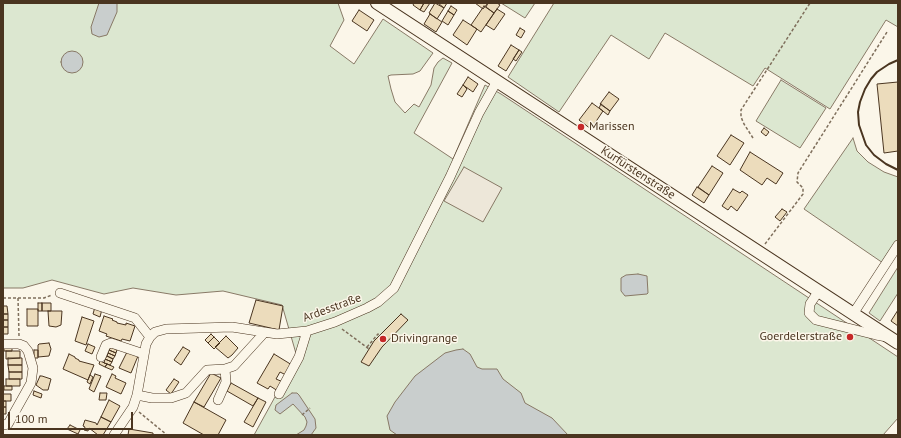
<!DOCTYPE html>
<html>
<head>
<meta charset="utf-8">
<style>
	body { margin:0 }
	#map { position:relative; width:901px; height:438px; overflow:hidden; background:#fbf6e9; font-family:"PT Sans",sans-serif }
	canvas { display:block }
	.frame { position:absolute; inset:0; border:4px solid #4a3520; pointer-events:none }
	.scale { position:absolute; left:8px; top:412px; width:125px; height:18px; box-sizing:border-box; border:2px solid #4a3520; border-top:0; padding-left:5px; font-size:12px; line-height:14px; white-space:nowrap; color:#4a3520; -webkit-text-stroke:3px #fbf6e9; paint-order:stroke }
</style>
</head>
<body>
<div id="map">
<canvas width="901" height="438"></canvas>
<div class="frame"></div>
<div class="scale">100 m</div>
</div>
<script>
const c = document.querySelector('canvas').getContext('2d');
c.lineJoin = 'round';
function fill(path, color) { c.fillStyle = color; c.fill(path, 'evenodd'); }
const poly = rows => new Path2D(rows.map(r => 'M' + r).join(''));
function strokePath(path, color, width, dash) { c.strokeStyle = color; c.lineWidth = width; c.lineCap = dash ? 'butt' : 'round'; c.setLineDash(dash || []); c.stroke(path); }
function label(font, color, halo, rows, align = 'center') {
  c.font = font + ' "PT Sans",sans-serif'; c.lineWidth = 3; c.setLineDash([]); c.textBaseline = 'middle'; c.strokeStyle = halo; c.fillStyle = color; for (const [text, x, y, turn = 0] of rows) {
    c.save(); c.translate(x, y); c.rotate((+turn || 0) * Math.PI / 180); c.textAlign = isNaN(turn) ? turn : align; if (halo) c.strokeText(text, 0, 0); c.fillText(text, 0, 0); c.restore();
  }
}
const green = poly([
	[3,3,338,3,344,20,330,46,354,64,383,19,433,53,420,71,413,74,391,75,388,76,391,89,395,102,405,113,414,104,419,107,431,85,434,68,438,62,443,58,452,63,414,133,453,159,485,85,501,94,898,357,898,418,883,435,254,435,297,357,282,305,223,291,176,295,133,288,104,294,52,280,23,288,3,288,3,3],
	[501,3,535,3,525,18,501,3],
	[554,3,898,3,898,27,886,20,830,109,765,68,753,86,665,33,649,59,611,35,559,112,508,77,554,3],
	[781,80,826,108,800,148,756,121,781,80],
	[853,138,857,151,868,162,884,172,898,177,898,239,883,263,804,209,853,138],
	[898,267,898,293,880,321,869,313,898,267]
]);
const parking = poly([
	[464,167,502,188,483,222,444,201,464,167]
]);
const water = poly([
	[99,3,117,3,117,12,107,35,99,37,92,34,91,27,99,3],
	'61 62a11 11 0 1 1 22 0a11 11 0 1 1-22 0Z',
	[638,274,647,276,648,293,647,294,625,296,621,291,621,278,626,275,638,274],
	[463,349,470,354,477,367,482,369,497,369,503,379,521,393,525,403,552,418,568,435,397,435,390,430,387,416,395,402,415,376,445,353,456,350,463,349],
	[292,393,297,393,299,395,315,419,316,428,311,435,296,435,304,430,306,426,307,422,305,417,293,404,280,414,275,410,276,405,292,393]
]);
const building = poly([
	[414,3,424,3,420,10,413,5,414,3],
	[424,3,430,3,424,12,420,10,424,3],
	[435,3,444,8,437,19,429,13,435,3],
	[438,3,447,3,444,8,438,3],
	[475,3,488,3,483,9,475,3],
	[488,3,497,3,500,5,494,13,486,7,488,3],
	[451,6,457,10,454,15,448,11,451,6],
	[484,6,494,13,481,32,471,25,484,6],
	[497,9,505,14,494,30,486,25,497,9],
	[359,10,374,20,367,31,352,21,359,10],
	[448,11,454,15,448,25,442,21,448,11],
	[430,14,442,22,436,32,424,24,430,14],
	[463,20,477,29,467,45,453,35,463,20],
	[520,28,525,31,521,38,516,35,520,28],
	[511,45,519,50,506,71,498,66,511,45],
	[519,50,522,52,516,61,513,59,519,50],
	[468,77,478,84,473,92,463,85,468,77],
	[898,82,898,151,884,153,877,84,898,82],
	[463,85,467,89,462,97,457,94,463,85],
	[609,92,619,99,610,111,600,104,609,92],
	[592,103,603,111,591,129,579,120,592,103],
	[601,104,610,111,608,115,599,108,601,104],
	[764,128,769,132,766,136,761,132,764,128],
	[731,135,744,143,730,165,717,156,731,135],
	[750,152,783,173,776,184,767,178,762,185,740,170,750,152],
	[712,166,723,173,709,195,698,187,712,166],
	[697,187,709,195,704,203,692,195,697,187],
	[733,189,740,193,742,191,748,195,737,211,731,206,728,210,722,206,733,189],
	[782,209,787,212,780,221,775,217,782,209],
	[256,300,283,306,279,330,249,323,256,300],
	[38,303,42,303,42,311,38,311,38,303],
	[42,303,51,303,51,311,42,311,42,303],
	[3,306,7,306,8,314,3,314,3,306],
	[95,307,102,309,100,317,93,314,95,307],
	[27,309,38,309,38,326,27,326,27,309],
	[898,310,898,326,891,321,898,310],
	[48,311,62,311,61,325,56,327,49,326,48,311],
	[3,314,8,314,8,320,3,320,3,314],
	[401,314,408,320,382,347,369,366,361,362,374,341,401,314],
	[104,316,113,319,112,320,117,322,117,323,126,325,126,323,135,326,130,341,122,339,121,341,106,336,107,334,99,331,104,316],
	[82,317,94,321,86,345,75,341,82,317],
	[3,320,8,320,8,327,3,327,3,320],
	[3,327,8,327,8,334,3,334,3,327],
	[211,334,214,337,208,343,205,340,211,334],
	[226,336,238,348,232,355,228,358,215,347,226,336],
	[214,337,220,343,214,349,208,343,214,337],
	[49,343,51,349,49,356,38,357,38,345,39,344,49,343],
	[88,344,95,347,92,354,85,351,88,344],
	[111,347,117,350,116,353,109,350,111,347],
	[183,347,190,351,181,365,174,360,183,347],
	[4,348,12,348,12,351,4,351,4,348],
	[34,350,38,350,38,358,34,358,34,350],
	[109,350,116,353,115,356,108,353,109,350],
	[6,351,20,351,20,358,6,359,6,351],
	[127,352,138,356,131,373,119,368,127,352],
	[108,353,115,356,113,359,107,356,108,353],
	[69,354,75,357,75,358,79,360,79,361,94,365,88,380,63,369,69,354],
	[274,354,292,365,286,375,280,372,276,379,283,382,278,391,270,386,268,389,257,383,274,354],
	[107,356,113,359,112,362,105,359,107,356],
	[8,358,22,358,22,365,8,365,8,358],
	[105,359,112,362,110,365,104,363,105,359],
	[100,361,107,364,105,367,99,364,100,361],
	[107,364,114,367,112,370,105,367,107,364],
	[8,365,22,365,22,372,9,372,8,365],
	[9,372,22,372,22,379,9,379,9,372],
	[211,373,221,378,204,407,194,402,211,373],
	[95,374,101,376,94,392,89,389,95,374],
	[112,374,116,376,115,378,126,383,121,394,106,387,112,374],
	[90,375,93,377,90,384,87,382,90,375],
	[40,376,42,376,51,379,48,390,43,390,36,385,40,376],
	[6,379,20,379,20,386,6,386,6,379],
	[174,379,179,382,171,394,166,390,174,379],
	[231,383,258,398,253,406,227,391,231,383],
	[4,386,12,386,12,390,4,390,4,386],
	[34,391,42,394,41,398,33,395,34,391],
	[100,393,107,393,106,400,99,400,100,393],
	[3,394,11,394,11,401,3,401,3,394],
	[258,398,266,402,253,427,244,422,258,398],
	[109,400,120,406,111,422,101,417,109,400],
	[3,401,6,401,6,407,3,407,3,401],
	[194,402,226,420,218,435,204,435,183,423,194,402],
	[3,407,6,407,6,414,3,414,3,407],
	[101,417,111,422,103,435,98,435,89,428,88,431,84,430,85,427,83,426,85,420,96,423,97,425,101,417],
	[70,425,80,430,78,434,67,429,70,425],
	[129,429,153,433,153,435,128,435,129,429]
]);
const path = poly([
	[753,138,744,124,741,117,741,110,810,3],
	[765,244,803,194,803,188,797,182,798,173,887,32],
	[3,298,44,298,52,295],
	[18,298,19,336],
	[342,329,369,349],
	[367,347,378,334,382,337],
	[139,412,167,435],
	[302,415,310,408]
]);
const minor = poly([
	[818,292,810,304,809,313,816,320,876,335,887,337],
	[60,293,135,318,150,337],
	[853,314,898,245],
	[3,344,19,344,24,346,28,351,33,368,31,383,8,424,3,425],
	[101,357,106,345,111,343,144,354],
	[279,394,299,357,307,331],
	[137,395,152,398,171,398,186,393,207,370,225,369,234,366,265,332],
	[218,400,226,382,225,369],
	[114,435,133,407,137,395,146,344,150,337,155,332,166,329,232,327,277,334,307,331,335,322,367,308,378,302,394,288,450,177,479,113,497,81]
]);
const major = poly([
	[377,3,898,343]
]);
const wall = poly([
	[898,60,889,64,877,72,871,79,865,89,860,102,858,112,859,125,866,145,874,155,886,164,898,170]
]);
const markers = [
	[581,127,4,"#c62828"],
	[850,337,4,"#c62828"],
	[383,339,4,"#c62828"]
];
const poiNames = [
	["Marissen",589,127],
	["Goerdelerstraße",842,337,"right"],
	["Drivingrange",391,339]
];
const streetNames = [
	["Kurfürstenstraße",638,173,33],
	["Ardesstraße",332,308,-20]
];
fill(green, '#dce7d0');
strokePath(green, '#887966', 1);
fill(parking, '#ede7d9');
strokePath(parking, '#887966', 1);
fill(water, '#c9cecd');
strokePath(water, '#887966', 1);
fill(building, '#ecdcbc');
strokePath(building, '#4a3520', 1);
strokePath(minor, '#4a3520', 10);
strokePath(major, '#4a3520', 14);
strokePath(path, '#7f6f5c', 1.5, [3, 2]);
strokePath(minor, '#fbf6e9', 9);
strokePath(major, '#fbf6e9', 12);
strokePath(wall, '#4a3520', 2);
for (const [x, y, r, color] of markers) { const dot = new Path2D(); dot.arc(x, y, r, 0, 2 * Math.PI); c.fillStyle = color; c.fill(dot); strokePath(dot, '#fbf6e9', 1.5); }
label('12px', '#4a3520', '#fbf6e9', poiNames, 'left');
label('12px', '#4a3520', '#fbf6e9', streetNames);
</script>
</body>
</html>
